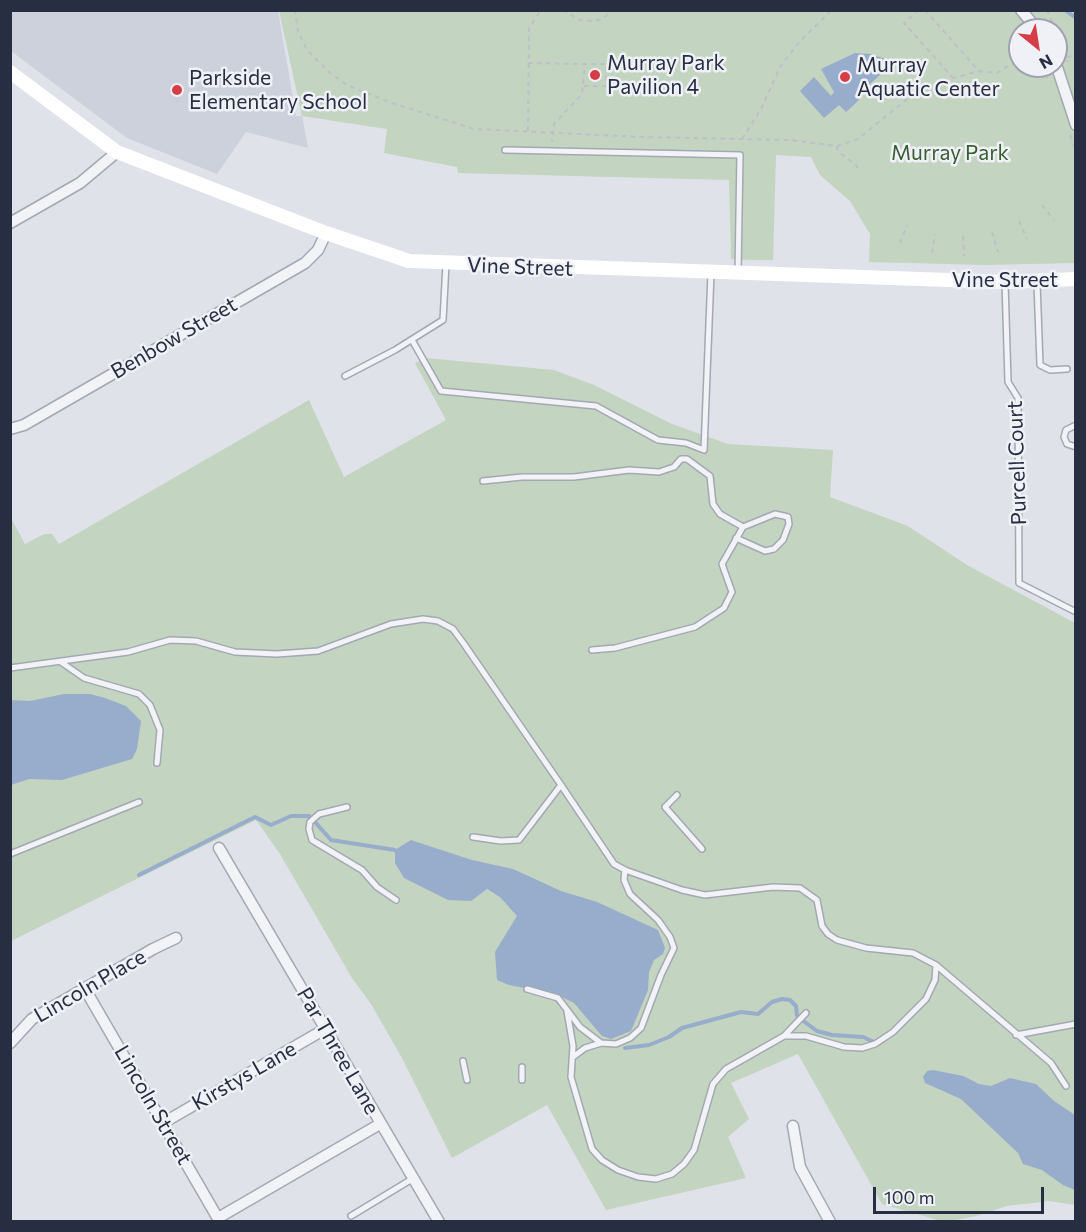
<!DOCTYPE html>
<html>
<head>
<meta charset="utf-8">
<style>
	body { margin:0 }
	#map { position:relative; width:1086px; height:1232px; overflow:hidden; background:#dfe2e9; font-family:Commissioner,sans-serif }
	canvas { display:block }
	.frame { position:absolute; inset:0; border:12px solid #272e41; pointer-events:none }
	.north { position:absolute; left:1008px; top:18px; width:60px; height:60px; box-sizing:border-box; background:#eff1f7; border:2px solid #9fa3ae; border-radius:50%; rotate:150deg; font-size:16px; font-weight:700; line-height:24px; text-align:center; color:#272e41 }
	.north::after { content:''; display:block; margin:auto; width:21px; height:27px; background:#d63d47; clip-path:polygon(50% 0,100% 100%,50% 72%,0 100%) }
	.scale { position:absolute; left:873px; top:1187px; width:171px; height:27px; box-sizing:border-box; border:3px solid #272e41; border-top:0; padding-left:8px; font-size:18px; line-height:21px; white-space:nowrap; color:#272e41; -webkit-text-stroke:4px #eff1f7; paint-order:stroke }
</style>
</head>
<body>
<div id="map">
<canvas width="1086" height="1232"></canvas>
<div class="frame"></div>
<div class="north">N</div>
<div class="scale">100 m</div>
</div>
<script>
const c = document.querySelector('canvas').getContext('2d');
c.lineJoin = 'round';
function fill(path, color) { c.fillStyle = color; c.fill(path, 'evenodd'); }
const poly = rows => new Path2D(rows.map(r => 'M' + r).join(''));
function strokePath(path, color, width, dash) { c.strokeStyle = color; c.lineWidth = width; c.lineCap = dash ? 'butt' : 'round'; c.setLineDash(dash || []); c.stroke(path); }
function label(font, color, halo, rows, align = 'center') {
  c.font = font + ' Commissioner,sans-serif'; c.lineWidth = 5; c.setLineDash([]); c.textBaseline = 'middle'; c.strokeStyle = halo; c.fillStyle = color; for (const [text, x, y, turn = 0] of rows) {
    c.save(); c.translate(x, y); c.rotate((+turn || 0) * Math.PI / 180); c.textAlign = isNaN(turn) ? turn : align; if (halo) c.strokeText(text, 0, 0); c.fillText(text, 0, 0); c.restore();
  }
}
const built = poly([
	[10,11,278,11,296,116,302,116,308,148,246,132,217,174,127,138,11,51]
]);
const green = poly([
	[279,11,1075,11,1075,263,985,265,869,262,870,234,850,201,820,175,811,157,776,155,773,260,751,260,731,259,729,180,458,173,457,167,384,153,387,129,302,116],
	[1020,30,1056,30,1056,66,1020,66],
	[426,358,554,370,594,385,672,424,728,444,833,450,830,497,908,526,967,565,1075,623,1075,1205,1049,1201,1007,1206,976,1216,945,1222,882,1204,798,1054,731,1083,749,1119,728,1137,746,1178,606,1210,547,1105,452,1158,402,1058,371,1004,352,978,280,854,256,820,11,941,11,518,25,544,44,534,52,534,59,544,309,400,344,477,446,420,415,363]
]);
const water = poly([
	[855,53,871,54,894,62,857,96,859,100,846,112,839,105,824,118,800,91,814,77,831,96,834,92,821,69],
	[64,694,90,694,105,698,126,706,141,721,137,749,132,759,62,780,29,779,11,785,11,700,30,701],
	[411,840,472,860,513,869,561,891,597,902,658,930,665,948,663,954,654,960,649,972,648,990,631,1031,611,1039,602,1036,574,1003,556,994,509,985,497,980,495,952,517,916,500,897,487,889,471,901,448,900,404,878,395,863,395,850],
	[933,1070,963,1076,979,1084,991,1086,1010,1078,1036,1084,1054,1101,1075,1115,1075,1190,1063,1185,1042,1170,1023,1164,1018,1153,961,1099,925,1083,923,1077,927,1071]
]);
const stream = poly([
	[1065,10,1076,18],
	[315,822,331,840,395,850],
	[139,875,255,817,271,825,291,816,309,816],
	[802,1020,817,1031,832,1035,863,1037,872,1041],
	[625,1048,649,1045,669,1037,682,1028,741,1012,758,1014,772,1002,782,999,790,1000,796,1006,797,1016]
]);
const path = poly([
	[295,10,298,32,307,50,330,73,347,85,389,102,474,129,642,137,790,140,837,146,858,139,917,91,939,82,979,71],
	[563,10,580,20,592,21,602,19,612,10],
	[919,10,904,23,953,78],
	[925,10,979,71,997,73,1011,64,1020,62],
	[1047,10,1068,62],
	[1067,57,1076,56],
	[528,63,585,64,582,94,554,124,552,142],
	[1042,66,1049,82],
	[584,86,606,86,606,64,585,64],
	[528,131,529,28,541,10],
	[1070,135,1076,152],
	[742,139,761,109,780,67,801,40,832,10],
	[837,146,838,151,857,166,858,172],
	[1042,205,1054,220],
	[1019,221,1027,239],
	[992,232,998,252],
	[963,236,964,256],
	[900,243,907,225],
	[932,253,935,234]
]);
const lane = poly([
	[505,150,740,155,738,272],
	[1005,282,1008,382,1018,398,1019,583,1076,612],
	[1037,283,1040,365,1050,370,1067,369],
	[412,340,441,391,596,406,658,440,686,443,704,450,711,273],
	[345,376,395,350,443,320,446,264],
	[1076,425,1066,430,1064,437,1067,444,1076,447],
	[483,481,522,477,574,477,629,470,659,472,674,467,681,459,687,459,710,476,713,504,720,514,743,527,775,514,788,517,789,524,783,540,774,549,765,551,736,538],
	[592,650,615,648,695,627,724,608,732,592,722,564,743,527],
	[61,662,84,678,139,694,150,705,160,730,157,763],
	[10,668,128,652,170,640,196,641,235,652,277,654,318,651,391,624,423,619,438,621,453,629,464,644,561,785,519,840,501,841,473,837],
	[561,785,614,864,625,870,682,890,705,895,773,887,800,888,817,900,822,926,828,934,837,940,866,948,913,953,936,965],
	[677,795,665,807,702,849],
	[347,807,319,814,310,822,309,829,312,840,362,870,377,887,396,900],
	[10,854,139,802],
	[527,989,558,998,580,1027,601,1043],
	[567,1011,573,1046,571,1077,592,1149,602,1160,618,1170,638,1177,656,1179,672,1174,684,1164,694,1150,713,1084,726,1069,784,1036],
	[806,1013,784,1036,806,1036,844,1047,862,1048,875,1044,893,1032,926,999,935,980,936,965,1051,1063,1066,1086],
	[1016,1035,1076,1024],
	[573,1057,585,1048,601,1043,616,1044,630,1038,641,1028,661,975,674,948,670,937,658,920,630,894,624,880,625,870],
	[463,1061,467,1080],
	[522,1080,522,1067],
	[351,1216,412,1179]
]);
const street = poly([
	[1021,10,1038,30],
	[1056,64,1076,125],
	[10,223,80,183,117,152],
	[10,429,24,425,305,263,318,250,326,233],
	[219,848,439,1222],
	[85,989,220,1222],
	[10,1043,32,1019,153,949,176,938],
	[163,1123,325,1029],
	[793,1126,800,1167,830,1222],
	[218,1218,380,1124]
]);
const secondary = poly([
	[10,72,117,152,326,233,409,261,1005,282,1076,279]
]);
const markers = [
	[595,75,6,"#d63d47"],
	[845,77,6,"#d63d47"],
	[177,90,6,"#d63d47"]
];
const poiNames = [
	["Murray Park",607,63],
	["Pavilion 4",607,87],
	["Murray",857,65],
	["Aquatic Center",857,89],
	["Parkside",189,78],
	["Elementary School",189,102]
];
const parkNames = [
	["Murray Park",950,153]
];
const streetNames = [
	["Vine Street",520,267,2],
	["Vine Street",1005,280],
	["Benbow Street",174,338,-30],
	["Purcell Court",1017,463,-92],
	["Lincoln Place",90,986,-30],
	["Par Three Lane",338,1051,60],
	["Kirstys Lane",244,1076,-30],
	["Lincoln Street",153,1105,60]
];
fill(built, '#cdd1db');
fill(green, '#c3d4c0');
fill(water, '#98accb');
strokePath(stream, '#98accb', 4);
strokePath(lane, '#a4a8b3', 8);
strokePath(street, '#a4a8b3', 13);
strokePath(path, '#bdc0c8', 2, [4.5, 4.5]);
strokePath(lane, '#f2f3f7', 5);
strokePath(street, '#f2f3f7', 10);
strokePath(secondary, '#fff', 14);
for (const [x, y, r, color] of markers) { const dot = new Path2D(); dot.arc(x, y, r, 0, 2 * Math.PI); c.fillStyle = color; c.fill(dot); strokePath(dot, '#eff1f7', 2); }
label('21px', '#272e41', '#eff1f7', poiNames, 'left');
label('21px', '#385e33', '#eff1f7', parkNames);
label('21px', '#272e41', '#eff1f7', streetNames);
</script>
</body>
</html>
